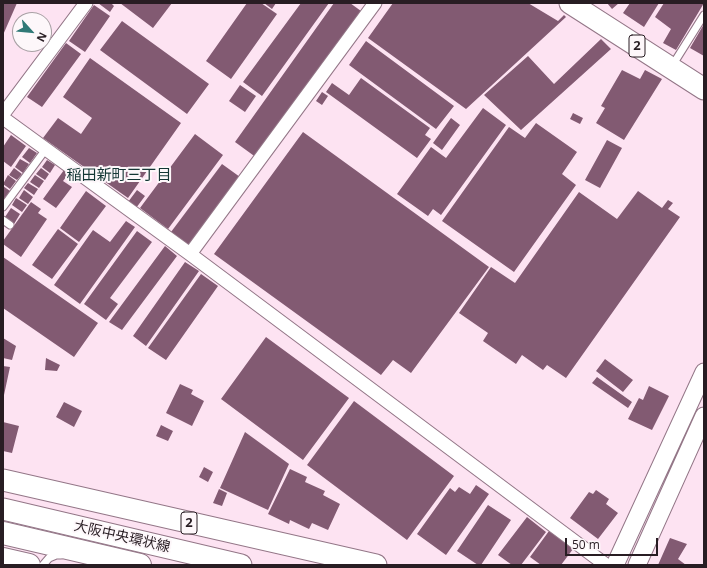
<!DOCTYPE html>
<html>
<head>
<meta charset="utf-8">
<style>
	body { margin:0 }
	#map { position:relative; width:707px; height:568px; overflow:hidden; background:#fde3f2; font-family:"Open Sans",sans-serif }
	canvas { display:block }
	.frame { position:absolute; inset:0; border:4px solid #281d23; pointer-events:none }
	.north { position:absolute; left:12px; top:12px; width:40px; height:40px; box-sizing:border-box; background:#fdf7fa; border:1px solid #a8a0a4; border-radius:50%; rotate:117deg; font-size:11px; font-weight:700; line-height:16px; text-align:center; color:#281d23 }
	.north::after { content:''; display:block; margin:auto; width:14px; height:18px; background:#307977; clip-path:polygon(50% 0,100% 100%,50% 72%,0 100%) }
	.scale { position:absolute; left:565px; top:538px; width:93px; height:18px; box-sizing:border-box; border:2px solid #281d23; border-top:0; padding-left:5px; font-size:12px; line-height:14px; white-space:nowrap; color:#281d23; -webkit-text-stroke:3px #fdf7fa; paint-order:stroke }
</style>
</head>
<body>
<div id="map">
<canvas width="707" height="568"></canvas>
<div class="frame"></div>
<div class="north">N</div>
<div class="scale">50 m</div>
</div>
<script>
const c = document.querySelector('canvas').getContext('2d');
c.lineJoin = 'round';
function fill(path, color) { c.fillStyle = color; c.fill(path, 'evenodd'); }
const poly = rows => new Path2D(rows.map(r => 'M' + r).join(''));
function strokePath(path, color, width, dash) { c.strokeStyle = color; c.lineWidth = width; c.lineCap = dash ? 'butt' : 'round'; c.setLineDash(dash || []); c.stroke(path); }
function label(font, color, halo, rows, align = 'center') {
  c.font = font + ' "Open Sans","Noto Sans JP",sans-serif'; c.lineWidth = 4; c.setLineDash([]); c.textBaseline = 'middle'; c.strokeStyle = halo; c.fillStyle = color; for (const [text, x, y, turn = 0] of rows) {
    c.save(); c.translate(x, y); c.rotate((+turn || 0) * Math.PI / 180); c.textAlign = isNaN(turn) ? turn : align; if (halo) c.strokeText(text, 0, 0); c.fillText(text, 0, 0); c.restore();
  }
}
const building = poly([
	[3,3,17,3,3,35],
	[98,3,111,3,114,6,110,12],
	[120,3,172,3,153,28],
	[247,3,261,3,277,14,231,79,206,61],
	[264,3,276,3,272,9],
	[301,3,329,3,262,96,243,82],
	[334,3,350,3,361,11,257,158,235,142],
	[393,3,528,3,558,21,564,15,566,17,466,109,368,38],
	[607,3,619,3,612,9],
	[630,3,659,3,644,27,623,13],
	[664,3,704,3,676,50,663,43,671,29,655,17],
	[94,5,110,16,85,52,69,41],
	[122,21,209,84,187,114,100,50],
	[704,24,704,56,690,48],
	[601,39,611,49,521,130,484,95,528,56,554,84],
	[366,41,454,106,436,129,349,65],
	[66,43,81,54,42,107,27,97],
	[90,58,181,123,128,198,43,138,58,118,81,134,92,118,63,97],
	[622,70,640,79,645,70,662,79,624,140,596,123,605,108,601,106],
	[361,78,430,128,425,135,431,139,417,158,326,92,332,83,349,95],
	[240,85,256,96,245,112,229,101],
	[322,92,328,96,322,105,316,101],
	[483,108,506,125,441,215,433,209,428,216,397,194,431,147,446,158],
	[573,113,583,118,580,124,570,119],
	[451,118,460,125,442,150,433,143],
	[536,123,577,152,562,174,576,185,514,272,442,221,509,127,525,138],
	[303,132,489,267,411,373,393,360,381,375,214,254],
	[195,134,223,155,168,229,140,208],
	[11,135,26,146,11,167,3,161,3,147],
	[607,140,622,148,600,188,585,180],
	[29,148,37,153,30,163,22,157],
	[20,159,29,164,23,173,15,167],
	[47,160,55,165,50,173,42,167],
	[222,164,240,177,190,246,171,232],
	[14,168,22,174,17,180,9,175],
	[41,168,49,174,45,180,36,174],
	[64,170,69,173,63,181,72,187,56,208,43,199],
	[8,175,16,181,10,189,3,184],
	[35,175,44,181,39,188,30,182],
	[28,183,38,189,34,195,24,188],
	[3,186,10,191,4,199,3,198],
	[24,190,33,197,28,204,19,198],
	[137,190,145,196,136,208,128,202],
	[86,191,106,206,79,242,60,228],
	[638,191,662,208,668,200,673,203,668,209,680,217,566,378,547,365,543,370,522,355,516,364,483,341,488,333,459,313,491,267,515,283,579,192,617,219],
	[16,198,27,205,22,212,12,205],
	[31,202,41,209,38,213,47,219,21,257,3,244,3,241],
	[11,208,20,214,14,224,5,217],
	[126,221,135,227,80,304,54,285,93,230,110,242],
	[58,229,78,244,52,279,32,265],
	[137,231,152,242,110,298,118,304,106,320,84,304],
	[165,246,177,256,122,330,109,322],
	[3,257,98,323,74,357,3,308],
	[185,262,199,271,146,346,133,336],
	[201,274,218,286,166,360,148,348],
	[266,337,349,398,303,460,221,399],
	[3,338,16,346,12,360,3,358],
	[46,358,60,365,57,371,45,370],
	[605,359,633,380,623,392,596,371],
	[3,366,10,367,4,395,3,395],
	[597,377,632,402,628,408,592,383],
	[180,384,193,390,191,394,204,401,192,426,166,413],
	[649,386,669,396,652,430,628,419,639,398,643,400],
	[354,401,454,476,407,540,307,465],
	[64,402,82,411,74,427,56,417],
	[3,422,19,426,12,453,3,451],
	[161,425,173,431,168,441,156,436],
	[245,432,289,464,268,510,220,488],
	[204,467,213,472,208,482,199,477],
	[290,469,307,477,305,482,325,491,323,495,340,504,328,530,312,523,309,529,290,520,289,524,268,514],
	[476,485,489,494,446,555,417,534,450,488,455,492,459,487,470,494],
	[219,489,227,493,222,506,213,503],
	[596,490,609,499,606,504,618,513,598,539,570,518,589,492,593,494],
	[488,505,511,520,481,565,478,565,457,551],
	[527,517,546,532,521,565,512,565,498,555],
	[549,531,573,549,561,565,541,565,530,557],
	[670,538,687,544,678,559,686,565,658,565]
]);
const service = poly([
	[672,66,704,15],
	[3,207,46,149],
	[3,220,10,225],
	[43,565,49,558,56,555,61,555]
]);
const minor = poly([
	[3,114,86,3],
	[3,118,190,254,606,565],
	[190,254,375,3]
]);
const tertiary = poly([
	[615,565,704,372],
	[637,565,704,416]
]);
const primary = poly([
	[570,3,704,89],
	[3,480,376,565],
	[3,509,241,565]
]);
const motorway = poly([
	[3,533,140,565],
	[3,559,29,565]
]);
const shields = [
	[637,46,16],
	[189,523,16]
];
const shieldNames = [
	["2",637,46],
	["2",189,523]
];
const streetNames = [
	["大阪中央環状線",122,537,13]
];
const neighbourhoodNames = [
	["稲田新町三丁目",119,176]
];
fill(building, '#825a72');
strokePath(service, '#937687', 9);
strokePath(minor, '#937687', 15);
strokePath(tertiary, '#937687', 19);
strokePath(primary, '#937687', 23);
strokePath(motorway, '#937687', 24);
strokePath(service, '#fff', 7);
strokePath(minor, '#fff', 13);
strokePath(tertiary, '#fff', 17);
strokePath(primary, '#fff', 21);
strokePath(motorway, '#fff', 22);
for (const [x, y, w] of shields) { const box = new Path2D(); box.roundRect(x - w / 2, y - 11, w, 22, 3); c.fillStyle = '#fdf7fa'; c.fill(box); strokePath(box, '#281d23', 1); }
label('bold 13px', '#281d23', null, shieldNames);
label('14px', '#281d23', '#fdf7fa', streetNames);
label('15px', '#143735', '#fdf7fa', neighbourhoodNames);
</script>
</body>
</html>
